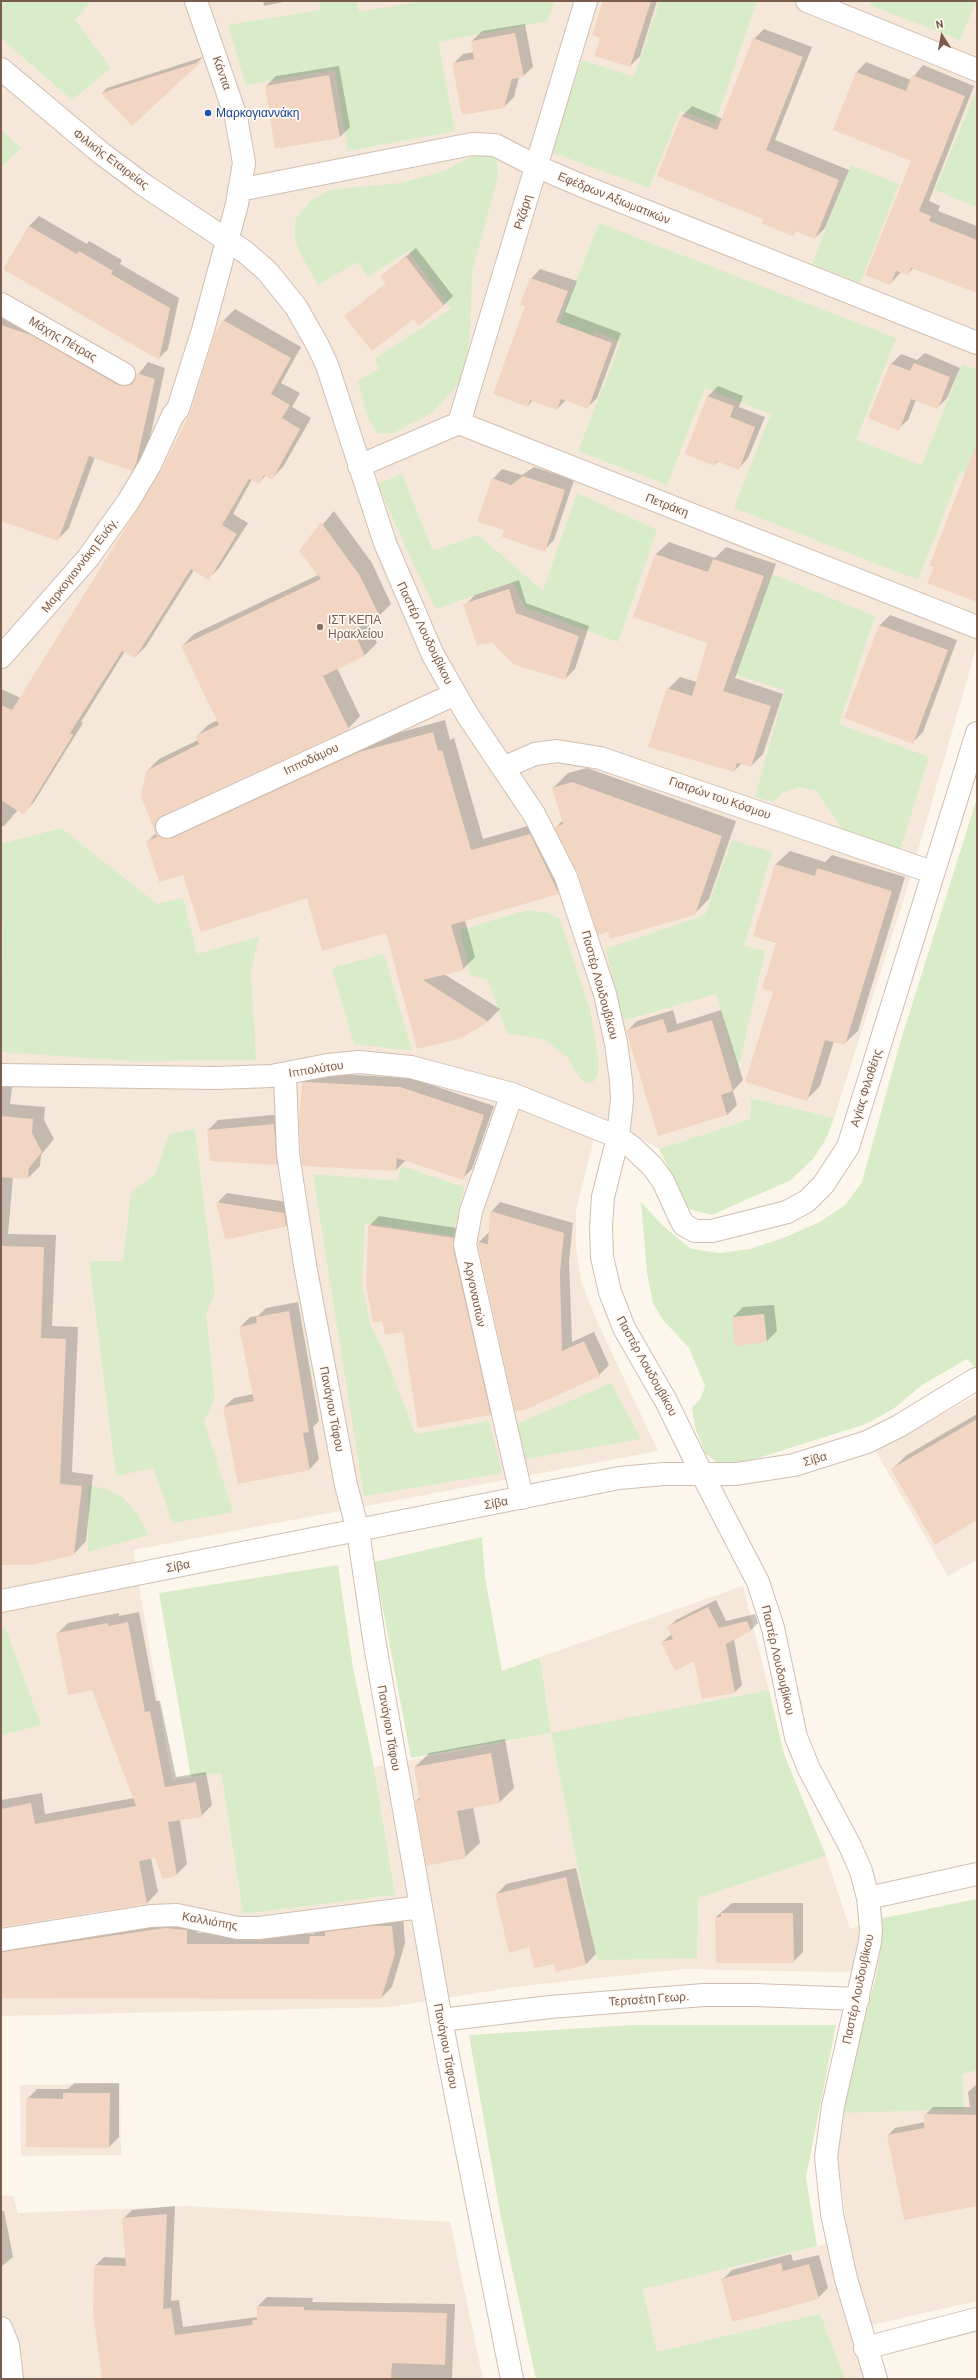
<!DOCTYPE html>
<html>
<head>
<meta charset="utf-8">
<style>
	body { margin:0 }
	#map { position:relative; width:978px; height:2380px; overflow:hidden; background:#fdf6ec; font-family:Barlow,sans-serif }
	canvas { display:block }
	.frame { position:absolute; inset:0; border:2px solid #7a5c4d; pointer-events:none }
	.north { position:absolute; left:922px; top:16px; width:40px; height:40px; -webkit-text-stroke:3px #fffaf3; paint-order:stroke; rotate:349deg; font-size:11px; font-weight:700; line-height:16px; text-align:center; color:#7a5c4d }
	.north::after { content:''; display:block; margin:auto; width:14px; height:18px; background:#7a5c4d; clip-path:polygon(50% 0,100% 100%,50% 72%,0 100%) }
</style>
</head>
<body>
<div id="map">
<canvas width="978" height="2380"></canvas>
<div class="frame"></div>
<div class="north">N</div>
</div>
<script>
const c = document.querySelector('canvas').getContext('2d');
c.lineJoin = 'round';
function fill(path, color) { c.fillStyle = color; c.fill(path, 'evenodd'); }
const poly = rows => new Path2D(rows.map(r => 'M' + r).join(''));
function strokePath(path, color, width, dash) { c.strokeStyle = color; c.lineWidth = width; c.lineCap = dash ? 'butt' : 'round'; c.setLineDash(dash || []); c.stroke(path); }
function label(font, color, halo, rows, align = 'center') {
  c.font = font + ' Barlow,sans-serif'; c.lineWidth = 3.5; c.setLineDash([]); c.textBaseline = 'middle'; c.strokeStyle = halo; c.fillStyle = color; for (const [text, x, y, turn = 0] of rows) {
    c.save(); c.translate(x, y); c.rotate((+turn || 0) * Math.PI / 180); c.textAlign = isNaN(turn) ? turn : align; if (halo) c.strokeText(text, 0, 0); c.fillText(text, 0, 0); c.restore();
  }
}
const residential = poly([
	[1,1,977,1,977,645,906,892,834,1118,751,1098,750,1119,659,1149,597,1114,592,1147,576,1210,576,1246,581,1281,597,1321,658,1451,133,1550,172,1780,221,1773,243,1914,395,1895,374,1767,551,1733,540,1657,743,1586,769,1690,551,1734,598,1960,698,1898,826,1856,850,1929,879,1919,977,1899,977,2301,850,2330,866,2379,663,2379,643,2288,848,2239,837,2149,841,2113,877,1973,684,1969,522,1986,390,2007,1,2016],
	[977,1395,977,1560,948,1576,875,1450],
	[120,2084,121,2155,21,2156,20,2085],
	[1,2195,13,2196,18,2213,189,2206,450,2222,483,2379,1,2379]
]);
const green = poly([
	[1,1,91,1,75,20,111,68,72,100,1,38],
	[319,1,357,1,359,12,423,1,555,1,547,21,438,42,455,131,348,151,335,70,246,85,228,25,320,10],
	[660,1,757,1,715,123,680,111,649,188,551,152,582,60,634,77],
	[871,1,976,1,960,40,870,5],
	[976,91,977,92,977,207,935,190],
	[1,129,21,148,1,168],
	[477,154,489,154,497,161,498,176,472,272,470,330,465,372,454,389,432,413,393,433,378,434,368,418,358,381,379,369,375,358,451,309,408,251,368,277,358,262,318,285,298,249,294,233,296,218,312,200,329,190,401,183,444,171],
	[851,165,899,184,860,283,812,264],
	[599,223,896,338,856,440,922,465,962,364,977,370,977,478,960,472,918,580,734,508,771,414,705,388,667,485,578,451,621,342,595,331,587,352,559,324],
	[402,474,433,551,478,535,543,591,577,493,657,530,618,642,526,608,512,582,436,609,411,559,378,484],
	[772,574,875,616,839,724,929,757,900,850,843,829,816,791,800,787,783,792,773,802,755,797,785,690,735,675],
	[977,798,977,1369,967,1359,922,1385,893,1409,866,1424,752,1460,719,1464,705,1453,695,1427,692,1408,701,1398,705,1386,689,1348,663,1320,653,1303,647,1273,641,1202,662,1225,691,1249,720,1253,750,1249,783,1238,820,1222,845,1205,862,1182,900,1043],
	[61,828,157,904,183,898,197,954,259,937,251,971,256,1060,133,1061,1,1052,3,920,1,919,1,844],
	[732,840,772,852,744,946,765,951,738,1069,716,994,622,1021,606,949,705,915],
	[528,910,548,913,560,919,590,1010,599,1063,597,1077,592,1083,585,1083,576,1073,568,1057,543,1039,507,1033,488,980,470,975,460,930],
	[384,954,412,1051,354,1044,332,968],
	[751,1098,834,1118,826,1139,813,1159,791,1180,712,1215,689,1209,659,1149,750,1119],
	[195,1129,215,1293,206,1313,215,1397,204,1422,233,1512,173,1523,153,1468,116,1476,89,1261,123,1261,131,1193,155,1175,169,1134],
	[401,1166,464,1187,453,1236,365,1223,362,1284,371,1327,383,1350,415,1434,489,1421,502,1473,364,1496,313,1174,398,1181],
	[611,1383,641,1439,526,1459,517,1424],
	[88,1485,105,1489,124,1498,139,1517,149,1535,88,1552],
	[482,1537,485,1577,502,1671,540,1657,551,1733,769,1690,784,1754,826,1856,698,1898,697,1958,597,1960,551,1733,411,1758,374,1562],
	[338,1565,353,1668,374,1767,395,1895,243,1914,221,1773,191,1777,159,1593],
	[5,1627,41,1725,1,1735,1,1629],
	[977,1899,977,2070,962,2074,964,2109,841,2113,844,2096,877,1973,880,1953,879,1919],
	[634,2025,836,2025,806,2177,817,2246,643,2289,657,2352,820,2314,845,2379,536,2379,501,2218,469,2035]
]);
const shadow = poly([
	[263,1,288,1,264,6],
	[604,1,657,1,640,56,630,66,601,37],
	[525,24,533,67,523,76,519,77,514,97,504,107,453,64,463,54,474,52,472,41,482,31],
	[764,29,812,47,775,140,849,170,825,228,815,238,797,230,793,235,764,219,658,176,682,116,692,106,723,119,754,39],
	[203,57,132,125,102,93,107,88],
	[866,62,911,80,923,65,974,86,929,201,940,206,938,211,977,226,977,292,914,268,907,274,901,272,890,284,912,160,834,129,857,72],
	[339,66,350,127,340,137,266,86,276,76],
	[39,216,87,244,89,241,122,260,120,264,179,298,168,349,159,358,4,269,29,226],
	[416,248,453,296,443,306,414,318,346,316,387,283,382,276],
	[540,269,577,281,565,312,621,333,597,398,588,407,566,400,557,409,533,400,528,406,526,306,531,279],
	[235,309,301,347,281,383,300,393,292,407,311,418,283,467,272,478,266,475,259,483,252,479,233,514,248,523,219,568,208,579,194,570,146,646,135,657,125,651,81,722,83,723,34,802,23,813,18,810,4,826,1,826,1,689,21,698,162,472,191,413,216,333,224,320],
	[1,310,129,374,137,376,148,362,165,368,147,452,143,459,132,470,95,457,69,528,58,539,1,520],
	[925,353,960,368,947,398,937,408,916,400,908,420,898,429,891,364,901,354,917,360],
	[718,386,743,396,739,407,765,417,748,458,739,468,718,461,714,465,686,453,708,396],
	[534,467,574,480,554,540,544,550,505,530,493,479,502,469,522,475],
	[334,511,372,563,391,604,379,616,367,622,377,643,365,655,337,668,360,716,348,729,166,813,168,820,372,740,445,720,450,740,454,738,483,839,542,822,570,881,558,893,465,920,475,957,463,969,444,974,500,1009,488,1021,458,1038,387,932,307,897,183,873,148,841,156,833,142,796,147,771,159,759,198,740,196,737,208,725,218,720,182,646,194,634,318,575,300,551],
	[669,542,715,558,726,547,776,564,735,678,783,694,763,754,751,766,742,763,734,771,668,689,680,677,697,682,709,642,634,616,656,554],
	[519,580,526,603,589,626,575,669,565,679,465,605,475,595],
	[890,615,957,640,923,732,913,742,846,718,880,625],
	[587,768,736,821,709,899,694,914,609,931,556,827,563,820,553,788,568,773],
	[790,851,825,862,832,855,905,877,858,1031,844,1044,834,1041,820,1086,807,1099,774,992,777,943,754,936,776,864],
	[673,1010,677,1024,721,1010,743,1080,733,1091,737,1105,727,1115,627,1031,637,1021],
	[313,1073,411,1078,494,1106,472,1169,462,1179,406,1160,396,1170,303,1083],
	[1,1086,12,1087,10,1104,45,1107,44,1120,54,1139,41,1155,40,1166,28,1178,13,1177,8,1234,56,1235,52,1326,78,1327,72,1472,93,1475,86,1541,74,1554,1,1564],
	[284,1114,286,1154,277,1164,208,1130,218,1120],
	[227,1193,294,1203,296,1216,286,1226,226,1239,217,1203],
	[500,1202,573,1223,569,1261,572,1342,594,1332,609,1365,599,1375,527,1408,479,1242,489,1232,491,1212],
	[379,1216,463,1229,500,1404,490,1414,404,1331,369,1226],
	[298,1302,319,1421,313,1427,319,1459,310,1469,238,1483,224,1407,234,1398,253,1394,240,1327,250,1317,258,1316,266,1308],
	[774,1305,777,1331,767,1341,733,1317,743,1307],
	[977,1414,977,1519,892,1469,907,1455],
	[716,1600,726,1621,755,1614,758,1623,751,1630,734,1639,742,1685,734,1693,695,1659,662,1642,672,1634,669,1627,676,1620],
	[139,1612,156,1701,160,1701,176,1777,206,1772,212,1805,201,1816,180,1820,187,1864,176,1875,156,1857,151,1858,158,1892,147,1903,1,1926,1,1800,42,1793,45,1814,134,1798,93,1689,57,1634,68,1623,119,1613,119,1616],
	[505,1739,514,1788,500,1802,473,1807,480,1843,465,1857,416,1801,420,1797,415,1767,429,1753],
	[576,1868,596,1954,586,1964,557,1971,555,1963,530,1946,497,1894,506,1884],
	[732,1903,803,1903,803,1952,793,1962,716,1917],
	[403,1915,405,1943,392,1987,381,1998,1,1998,1,1931,197,1919,197,1933,314,1934,322,1926],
	[74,2083,119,2083,119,2137,109,2147,27,2099,37,2089,68,2089],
	[977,2084,977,2205,888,2135,895,2128,925,2122,925,2115,933,2107,970,2107,968,2092],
	[175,2206,171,2301,179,2300,183,2327,257,2317,258,2306,267,2297,313,2298,312,2302,455,2304,452,2379,103,2379,95,2266,104,2257,127,2258,124,2218,132,2210],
	[1,2211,4,2211,13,2257,1,2267],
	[791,2254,793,2261,819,2255,828,2288,818,2298,722,2280,732,2270]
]);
const building = poly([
	[603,1,651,1,630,67,594,56,600,38,592,35],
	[515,33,524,77,512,79,504,108,462,115,452,63,474,59,471,41],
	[753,38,803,57,766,150,839,180,815,239,795,231,793,236,761,223,763,219,657,176,681,116,717,130],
	[202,61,132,126,101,93],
	[856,72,906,91,912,75,965,96,919,211,931,216,929,221,977,240,977,293,911,268,908,275,896,271,890,285,865,275,911,161,833,130],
	[329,75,340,138,275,149,265,86],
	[29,226,77,254,79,251,113,271,111,274,170,308,159,360,3,269],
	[406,257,444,306,418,326,414,319,372,351,344,316,386,284,380,276],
	[530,278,568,291,556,322,612,343,588,409,561,399,557,410,530,400,528,407,493,394,525,306,520,305],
	[223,320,291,358,271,394,290,405,282,418,300,429,272,480,264,475,259,484,249,479,222,525,237,534,209,580,191,569,135,658,122,651,70,733,73,735,24,815,1,800,1,705,12,710,161,471,190,413,215,333],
	[1,325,31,335,118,385,124,386,131,385,135,380,136,373,155,379,136,464,132,471,89,456,58,541,1,521],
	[890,363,910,371,914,363,950,377,938,409,911,399,899,431,868,418],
	[707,396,734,406,730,417,755,427,739,470,716,461,714,466,685,454],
	[975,448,977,449,977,602,927,583,934,567,929,566],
	[523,476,565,490,545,552,502,537,504,530,477,522,492,478,511,485],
	[321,522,360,576,380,617,353,629,365,656,323,676,349,729,162,816,157,820,156,832,160,837,172,838,359,752,433,732,438,751,442,750,471,850,530,834,559,894,451,925,464,970,423,980,489,1022,459,1039,417,1049,386,933,322,951,307,898,201,932,183,875,159,882,146,841,157,837,141,796,146,771,199,744,195,736,219,725,181,646,321,579,299,551],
	[655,554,708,572,713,559,764,576,723,691,771,706,751,767,737,763,734,772,648,747,667,688,692,696,707,643,633,617],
	[509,589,516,613,579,636,565,680,515,665,492,643,477,645,463,604],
	[879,625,948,650,913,744,844,718],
	[572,782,722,836,695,915,610,939,608,932,598,935,578,873,554,827,563,824,552,788],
	[775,864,815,876,817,868,892,891,845,1045,825,1040,807,1101,745,1082,773,992,762,989,776,943,753,936],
	[663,1019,668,1033,712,1020,733,1091,721,1095,727,1115,658,1136,626,1030],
	[306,1082,400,1087,484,1115,463,1180,397,1158,396,1171,302,1166,299,1121,302,1083],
	[1,1116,33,1119,32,1133,42,1152,29,1168,28,1179,1,1177],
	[274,1124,277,1165,210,1161,207,1130],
	[216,1202,284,1213,286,1226,225,1240],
	[490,1211,564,1233,560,1272,562,1351,584,1341,600,1376,527,1409,515,1411,478,1245,478,1242,488,1244],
	[368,1225,454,1238,453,1248,491,1415,418,1428,403,1332,385,1335,382,1321,373,1323,366,1285],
	[1,1246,44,1247,41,1338,66,1339,60,1484,82,1486,74,1555,32,1565,1,1565],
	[289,1311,309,1432,303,1433,310,1470,238,1484,223,1407,254,1401,239,1327,257,1323,256,1317],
	[764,1314,767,1342,735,1346,732,1317],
	[977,1419,977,1520,935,1545,891,1469],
	[708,1607,719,1628,747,1621,751,1631,726,1644,735,1693,702,1699,694,1661,675,1671,661,1642,673,1639,667,1627],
	[128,1622,145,1712,150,1711,165,1787,196,1782,202,1817,168,1822,177,1876,163,1879,155,1858,139,1861,147,1904,1,1927,1,1809,31,1803,35,1824,136,1806,92,1690,68,1695,56,1633,108,1623,109,1626],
	[491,1753,500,1803,457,1811,466,1858,426,1866,415,1801,420,1800,414,1767],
	[566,1877,586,1965,556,1972,554,1964,534,1968,529,1947,509,1953,495,1894],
	[721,1913,793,1913,794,1963,716,1963,715,1917,721,1917],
	[371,1926,392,1926,395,1954,381,1999,1,1998,1,1952,165,1928,187,1930,187,1944,309,1944,310,1936,325,1936,325,1932],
	[63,2093,110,2093,109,2148,26,2147,26,2098,63,2099],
	[924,2114,977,2115,977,2206,904,2220,887,2135,924,2128],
	[167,2214,163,2309,171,2308,175,2335,252,2325,253,2320,257,2320,257,2306,304,2307,304,2310,447,2313,445,2365,392,2363,391,2379,102,2379,93,2312,94,2265,126,2266,122,2218],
	[781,2263,783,2271,809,2264,819,2299,732,2322,721,2279]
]);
const street = poly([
	[807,1,977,70],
	[1,69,101,153,144,185,245,252,267,271,296,307,317,344,327,365,385,543,433,655,468,716,534,814,566,877,605,994,616,1043,621,1081,622,1099,618,1137,603,1197,601,1226,602,1257,610,1292,624,1328,666,1401,702,1474,758,1582,773,1628,796,1737,809,1769,850,1846,861,1871,868,1898,871,1929,870,1942,833,2106,826,2157,832,2214,846,2279,876,2379],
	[239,190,472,144,495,145,536,166,580,185,977,343],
	[1,304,124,374],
	[459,423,586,1],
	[359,466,459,423,977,627],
	[1,657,88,558,128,502,150,465,173,415,178,409,203,330,237,204,244,163,236,117,196,1],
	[505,767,535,754,557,751,600,758,932,872],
	[167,827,455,694],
	[285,1074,288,1154,305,1265,346,1485,358,1531,375,1645,441,2020,512,2379],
	[1,1075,216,1078,271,1076,328,1065,359,1062,411,1067,512,1094,618,1137,632,1147,652,1166,663,1181,680,1218,684,1225,695,1231,712,1231,787,1212,807,1201,823,1185,848,1147,977,733],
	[512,1094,471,1211,465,1245,522,1498],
	[1,1601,619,1478,664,1474,736,1474,794,1465,867,1442,899,1426,976,1379],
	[868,1898,977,1874],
	[1,1940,151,1916,177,1915,238,1928,259,1928,421,1907],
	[441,2020,550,2007,704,1995,755,1995,858,1999],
	[1,2328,8,2345,12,2379],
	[865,2348,977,2319]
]);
const markers = [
	[208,113,4,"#1a4fb4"],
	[320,627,4,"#8d6e63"]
];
const streetNames = [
	["Κάντια",222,73,71],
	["Φιλικής Εταιρείας",111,159,37],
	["Εφέδρων Αξιωματικών",614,198,22],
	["Ριζάρη",523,212,-73],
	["Μάχης Πέτρας",63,339,30],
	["Πετράκη",667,505,21],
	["Μαρκογιαννάκη Ευάγ.",80,565,-52],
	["Παστέρ Λουδουβίκου",425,633,64],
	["Ιπποδάμου",311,759,-25],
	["Γιατρών του Κόσμου",720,798,19],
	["Παστέρ Λουδουβίκου",600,985,75],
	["Ιππολύτου",316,1069,-9],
	["Αγίας Φιλοθέης",866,1088,-73],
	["Αργοναυτών",475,1294,78],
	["Παστέρ Λουδουβίκου",647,1366,61],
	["Πανάγιου Τάφου",332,1409,79],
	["Σίβα",815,1459,-16],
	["Σίβα",496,1503,-11],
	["Σίβα",178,1566,-11],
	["Παστέρ Λουδουβίκου",778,1660,77],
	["Πανάγιου Τάφου",389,1728,80],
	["Καλλιόπης",210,1921,10],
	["Παστέρ Λουδουβίκου",858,1989,-78],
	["Τερτσέτη Γεωρ.",649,1999,-4],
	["Πανάγιου Τάφου",446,2046,79]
];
const transitNames = [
	["Μαρκογιαννάκη",216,113]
];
const educationNames = [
	["ΙΣΤ ΚΕΠΑ",328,620],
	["Ηρακλείου",328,634]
];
fill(residential, '#f5e8da');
fill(green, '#d8ecc9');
fill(shadow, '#0003');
fill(building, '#f3d5c3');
strokePath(street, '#d1beb0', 24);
strokePath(street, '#fff', 22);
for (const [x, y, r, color] of markers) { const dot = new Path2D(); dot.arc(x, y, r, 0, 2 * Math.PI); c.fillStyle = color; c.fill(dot); strokePath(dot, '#fffaf3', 1.5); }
label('12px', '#7a5c4d', '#fffaf3', streetNames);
label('12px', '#164399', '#fffaf3', transitNames, 'left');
label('12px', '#785e54', '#fffaf3', educationNames, 'left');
</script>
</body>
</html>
